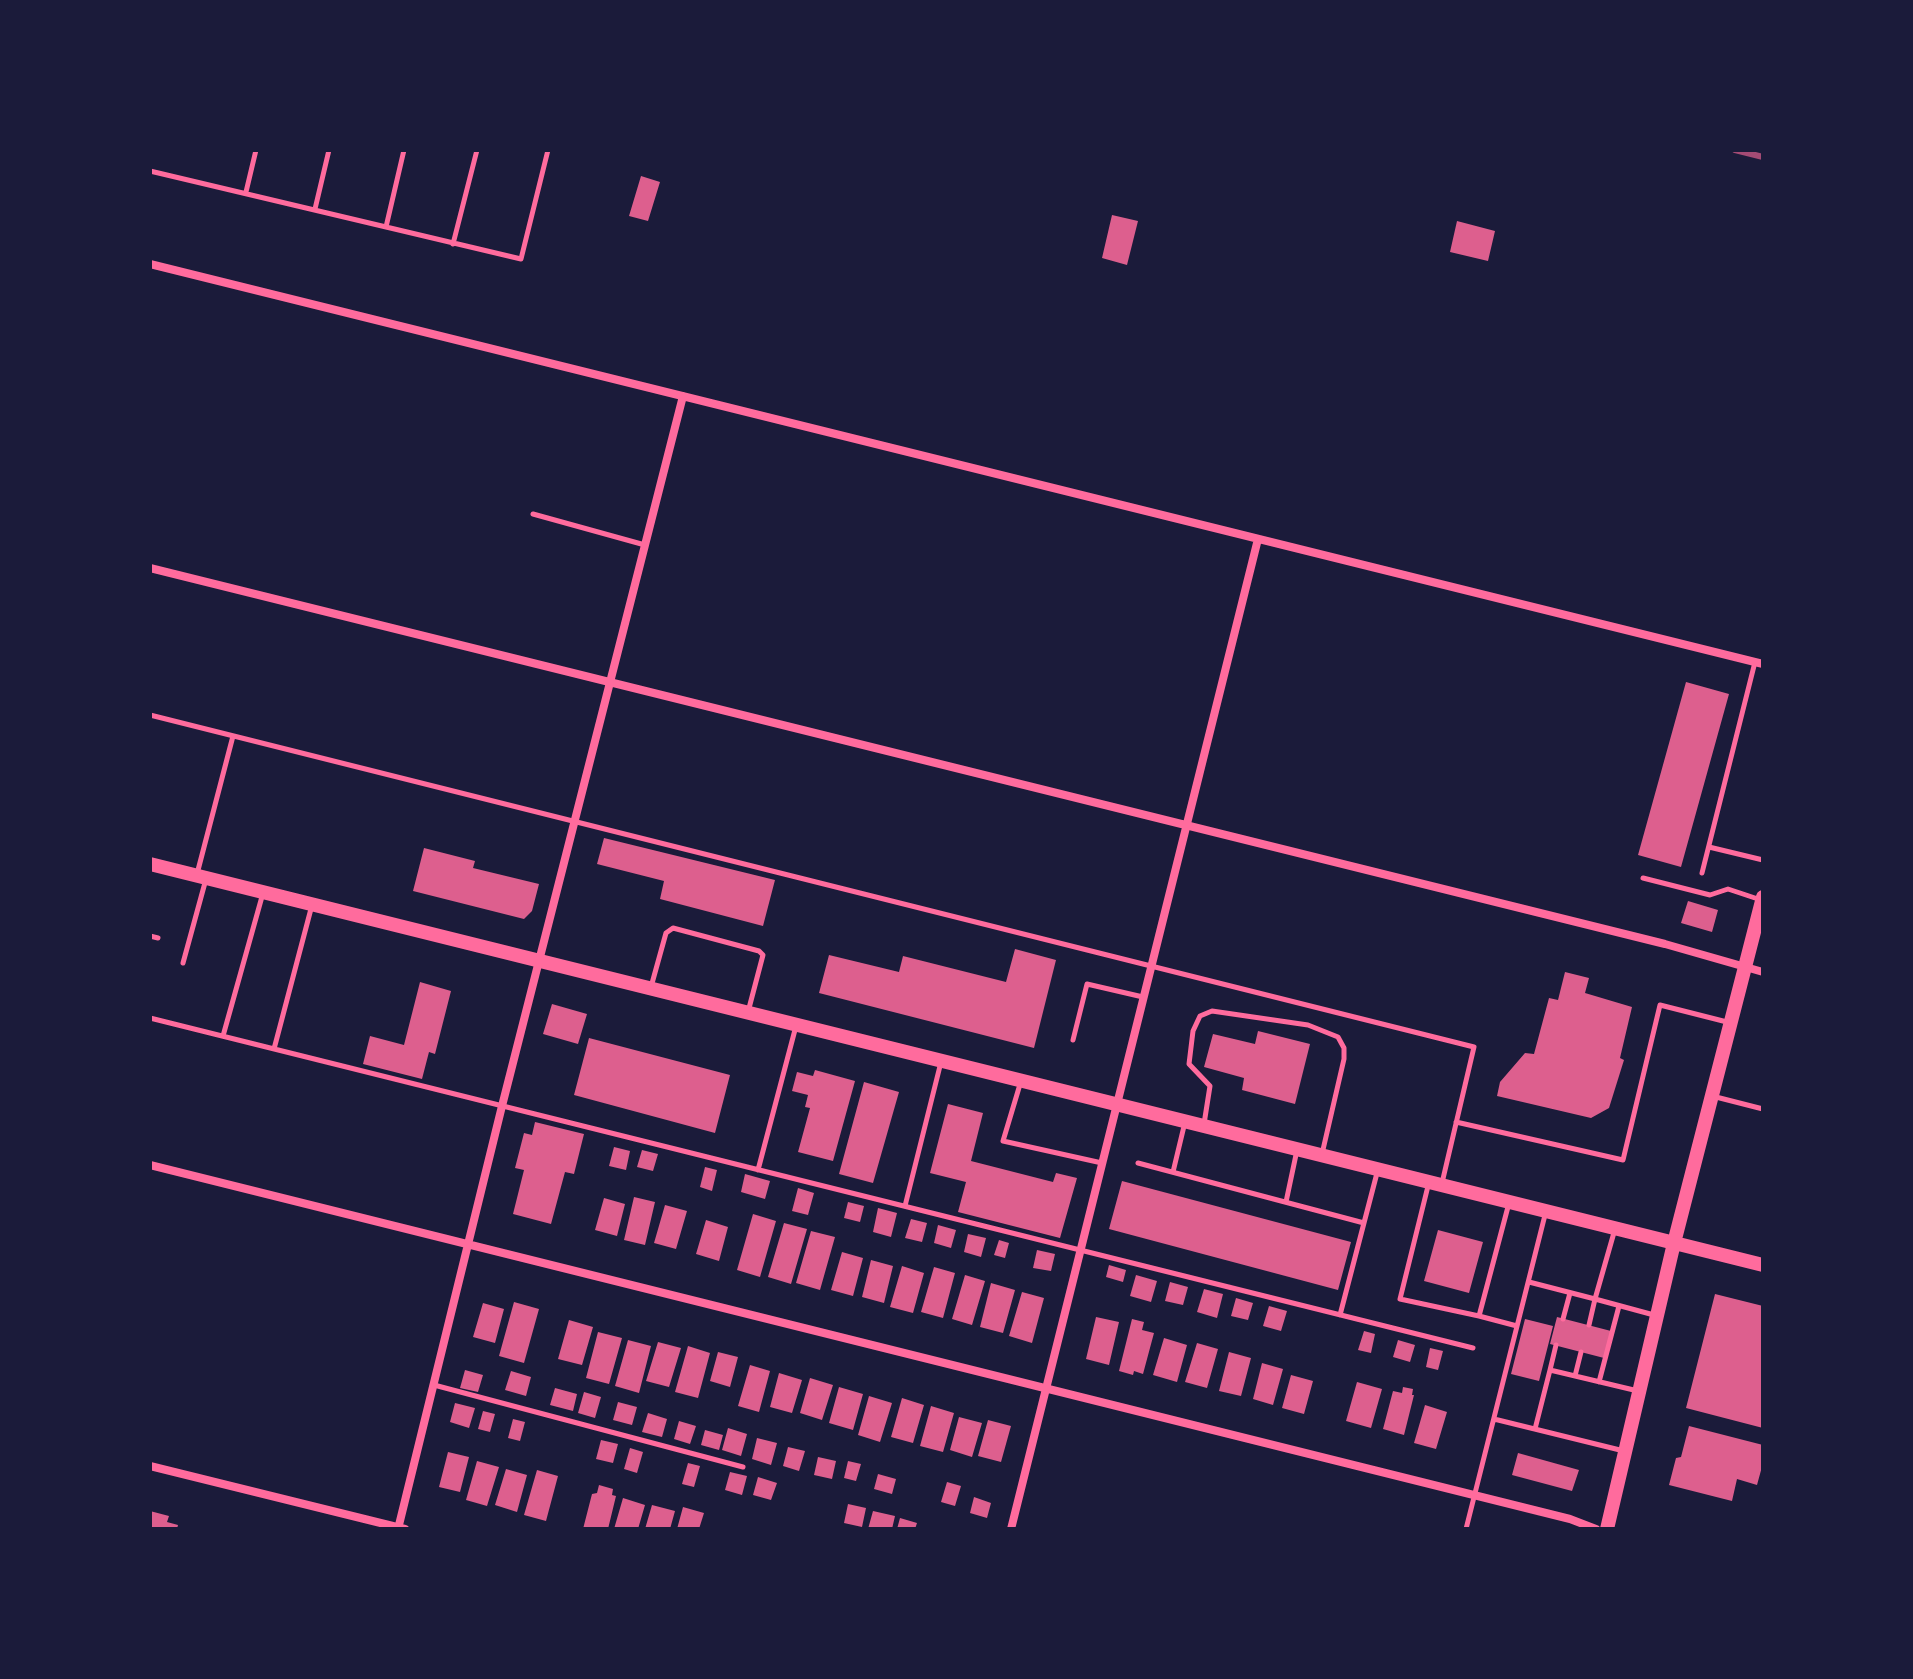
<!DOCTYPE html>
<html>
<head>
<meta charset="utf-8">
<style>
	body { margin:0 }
	#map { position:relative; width:1913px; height:1679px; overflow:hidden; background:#1b1b3a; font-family:Montserrat,sans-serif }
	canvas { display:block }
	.frame { position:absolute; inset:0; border:152px solid #1b1b3a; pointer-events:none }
</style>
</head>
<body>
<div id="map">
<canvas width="1913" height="1679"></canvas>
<div class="frame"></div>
</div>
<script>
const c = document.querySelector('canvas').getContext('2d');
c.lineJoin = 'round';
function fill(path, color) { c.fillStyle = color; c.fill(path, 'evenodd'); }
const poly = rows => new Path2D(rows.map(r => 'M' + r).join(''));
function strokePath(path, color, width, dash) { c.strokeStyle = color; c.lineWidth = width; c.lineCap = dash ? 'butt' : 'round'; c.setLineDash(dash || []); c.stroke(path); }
const building = poly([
	[641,176,660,182,648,221,629,216],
	[1112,215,1138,221,1127,265,1102,258],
	[1457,221,1495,231,1488,261,1450,252],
	[1686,682,1729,694,1681,867,1638,855],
	[604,838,775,880,763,926,660,899,664,881,597,864],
	[424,848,475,861,473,868,539,884,532,911,524,919,413,891],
	[1688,901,1718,910,1712,932,1681,923],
	[1015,949,1056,960,1034,1048,819,993,829,955,899,972,903,956,1006,982],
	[1565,972,1589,978,1585,993,1632,1007,1620,1058,1624,1060,1609,1108,1591,1118,1497,1096,1500,1082,1525,1053,1534,1054,1549,998,1558,1000],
	[420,982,451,991,435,1054,429,1052,422,1079,363,1064,370,1036,404,1045],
	[552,1004,587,1014,578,1044,543,1034],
	[1258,1031,1310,1044,1295,1104,1242,1090,1244,1078,1204,1067,1213,1034,1255,1044],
	[589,1038,730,1075,715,1133,574,1095],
	[815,1070,855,1081,833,1161,798,1152,810,1108,805,1107,808,1095,792,1091,797,1072,813,1076],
	[864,1082,899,1092,873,1183,839,1174],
	[948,1104,983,1113,971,1161,1053,1182,1056,1173,1077,1178,1060,1238,958,1212,966,1182,930,1173],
	[535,1122,584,1134,574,1174,565,1172,551,1224,513,1214,524,1170,515,1168,524,1133,532,1135],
	[614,1147,630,1151,626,1170,609,1166],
	[642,1150,658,1154,653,1171,637,1167],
	[705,1167,717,1170,712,1191,700,1187],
	[745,1174,770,1181,765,1199,741,1192],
	[1122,1181,1351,1242,1338,1290,1109,1229],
	[798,1188,814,1193,808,1215,792,1211],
	[634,1197,655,1202,645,1245,624,1240],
	[604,1198,625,1204,617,1236,595,1230],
	[848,1202,864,1206,860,1222,844,1218],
	[665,1205,687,1211,676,1249,654,1243],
	[878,1208,897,1213,891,1237,873,1232],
	[753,1214,776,1221,760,1277,737,1270],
	[911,1219,927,1223,922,1242,905,1238],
	[706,1220,728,1227,719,1261,696,1254],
	[784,1223,807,1229,791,1284,768,1277],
	[938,1225,956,1230,951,1248,934,1243],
	[1438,1230,1483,1242,1469,1293,1424,1281],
	[811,1231,835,1237,820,1290,796,1283],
	[968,1234,986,1238,981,1257,964,1252],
	[999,1240,1009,1243,1005,1258,994,1255],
	[1037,1250,1055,1254,1051,1271,1033,1268],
	[842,1252,863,1258,853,1296,831,1290],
	[871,1260,893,1266,884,1303,862,1297],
	[1109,1265,1126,1270,1123,1282,1106,1277],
	[902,1266,924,1273,913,1313,890,1307],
	[934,1267,955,1273,943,1318,921,1312],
	[965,1275,985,1281,972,1325,952,1319],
	[1136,1275,1157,1281,1151,1302,1130,1296],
	[1170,1282,1188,1287,1183,1305,1165,1301],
	[991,1283,1015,1290,1003,1333,980,1327],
	[1204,1289,1223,1294,1217,1318,1197,1312],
	[1022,1292,1044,1298,1032,1343,1009,1336],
	[1715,1294,1763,1306,1763,1428,1686,1408],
	[1236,1298,1253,1303,1248,1320,1231,1316],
	[514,1302,539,1309,524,1363,499,1356],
	[483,1303,504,1309,495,1343,473,1337],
	[1269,1306,1287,1311,1281,1331,1263,1326],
	[1096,1317,1119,1322,1109,1365,1086,1359],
	[1557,1317,1611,1331,1604,1358,1550,1344],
	[1132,1319,1144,1322,1142,1330,1154,1333,1143,1374,1134,1371,1133,1375,1119,1371],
	[1525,1319,1553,1326,1539,1381,1511,1374],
	[569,1320,593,1327,582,1365,558,1359],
	[1364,1331,1375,1334,1371,1353,1358,1350],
	[598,1332,622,1338,609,1384,586,1378],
	[1164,1338,1187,1345,1177,1382,1153,1375],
	[628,1340,651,1346,639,1393,615,1386],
	[1398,1340,1415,1345,1410,1362,1393,1357],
	[658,1342,681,1348,669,1387,646,1381],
	[1197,1343,1218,1349,1207,1388,1185,1382],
	[688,1346,710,1353,698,1398,675,1392],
	[1430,1348,1443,1351,1438,1370,1426,1367],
	[718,1352,738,1357,730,1387,710,1381],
	[1229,1352,1251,1358,1241,1396,1219,1391],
	[1262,1363,1283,1369,1273,1405,1253,1399],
	[750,1365,770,1371,759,1412,738,1406],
	[465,1370,483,1375,478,1392,460,1388],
	[511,1371,531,1377,526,1396,505,1390],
	[779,1373,802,1380,792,1413,770,1407],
	[1291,1375,1313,1381,1304,1414,1282,1408],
	[810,1378,833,1385,822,1420,800,1413],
	[1357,1382,1382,1389,1371,1428,1346,1421],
	[839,1387,863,1394,853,1430,829,1423],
	[1403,1387,1413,1389,1412,1395,1414,1395,1404,1435,1383,1429,1393,1391,1402,1393],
	[555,1388,577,1394,573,1411,550,1405],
	[584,1392,601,1397,595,1418,578,1413],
	[869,1396,892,1403,880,1442,858,1435],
	[902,1398,924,1405,913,1443,891,1437],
	[618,1402,637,1407,632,1425,613,1420],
	[455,1403,475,1408,469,1428,450,1422],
	[1425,1405,1447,1412,1436,1449,1414,1443],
	[931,1406,954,1413,943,1452,920,1446],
	[483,1411,495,1414,490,1432,478,1429],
	[648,1413,667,1419,662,1437,642,1432],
	[959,1417,982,1423,972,1457,950,1450],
	[513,1419,525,1422,520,1441,508,1438],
	[988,1420,1011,1426,1001,1462,978,1456],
	[679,1421,696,1426,690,1444,674,1439],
	[1689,1426,1763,1445,1763,1463,1757,1485,1737,1479,1732,1501,1669,1485,1676,1458,1681,1457],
	[728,1428,747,1434,741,1456,722,1450],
	[705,1430,723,1435,719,1450,701,1445],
	[757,1438,777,1443,771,1465,752,1459],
	[601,1440,618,1444,613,1463,596,1459],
	[788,1447,805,1451,799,1471,783,1466],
	[630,1448,643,1452,637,1473,624,1469],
	[448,1452,469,1457,460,1492,439,1487],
	[1518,1453,1579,1470,1572,1491,1512,1475],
	[818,1457,836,1461,832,1479,814,1475],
	[477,1461,499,1467,487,1506,466,1500],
	[848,1461,861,1464,856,1481,844,1478],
	[688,1463,700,1466,694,1487,682,1484],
	[506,1469,527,1475,517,1512,495,1505],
	[537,1470,558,1476,546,1521,524,1515],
	[730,1472,747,1476,742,1495,725,1490],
	[878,1474,896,1479,892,1494,874,1489],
	[758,1477,777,1483,771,1500,753,1495],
	[947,1482,961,1486,955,1506,941,1502],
	[599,1485,613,1489,612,1495,616,1496,608,1529,583,1529,592,1494,597,1493],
	[974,1497,991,1503,987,1518,970,1513],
	[623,1498,645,1505,638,1529,614,1529],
	[848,1504,866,1508,862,1527,844,1523],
	[652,1505,675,1511,670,1529,645,1529],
	[683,1507,704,1513,699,1529,677,1529],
	[150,1511,169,1516,167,1522,178,1525,177,1529,150,1529],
	[873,1511,895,1516,892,1529,868,1529],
	[900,1518,917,1523,915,1529,897,1529]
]);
const service = poly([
	[150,171,521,259,548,150],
	[246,192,256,150],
	[315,209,329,150],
	[386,227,404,150],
	[453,244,477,150],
	[533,514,645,545],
	[150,715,1474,1047,1442,1183],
	[1709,847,1763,860],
	[1702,873,1755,662],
	[197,874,233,736],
	[1643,878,1710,895,1728,889,1761,900],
	[150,936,158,938],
	[183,963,206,879],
	[651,987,666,933,673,928,759,951,763,955,748,1012],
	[150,1018,1473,1348],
	[223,1036,263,893],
	[1073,1040,1087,984,1143,997],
	[274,1049,312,905],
	[1021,1081,1003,1141,1102,1163],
	[1712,1096,1763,1109],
	[1456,1122,1623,1160,1660,1005,1727,1022],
	[1204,1124,1210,1086,1189,1064,1193,1031,1200,1016,1212,1011,1308,1025,1338,1037,1344,1048,1344,1059,1322,1154],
	[1138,1163,1364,1223],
	[758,1170,796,1026],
	[1173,1172,1185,1122],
	[1429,1182,1400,1299,1479,1316,1509,1203],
	[1286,1202,1297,1150],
	[905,1206,941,1062],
	[1615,1229,1595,1299,1654,1315],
	[1529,1282,1595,1299,1589,1325],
	[1340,1315,1377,1173],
	[1479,1316,1517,1326],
	[1563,1319,1570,1293],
	[1556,1345,1550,1370,1638,1391],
	[1575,1376,1581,1352],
	[1599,1382,1619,1306],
	[434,1385,743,1467],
	[1494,1419,1624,1451],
	[1535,1429,1550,1370],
	[1466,1529,1546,1211]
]);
const minor = poly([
	[150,264,1763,664],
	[150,568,1665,944,1763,972],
	[150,1165,1570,1519,1596,1529],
	[150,1466,405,1529],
	[398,1529,502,1106,683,396],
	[1011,1529,1258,539]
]);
const secondary = poly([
	[150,864,1763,1265],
	[1607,1529,1674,1243,1763,897]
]);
const rail = poly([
	[1735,150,1763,157]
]);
fill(building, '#dd5f8e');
strokePath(service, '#ff6b9d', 5);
strokePath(minor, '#ff6b9d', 8);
strokePath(secondary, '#ff6b9d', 14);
strokePath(rail, '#a44b75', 6);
</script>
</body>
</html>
